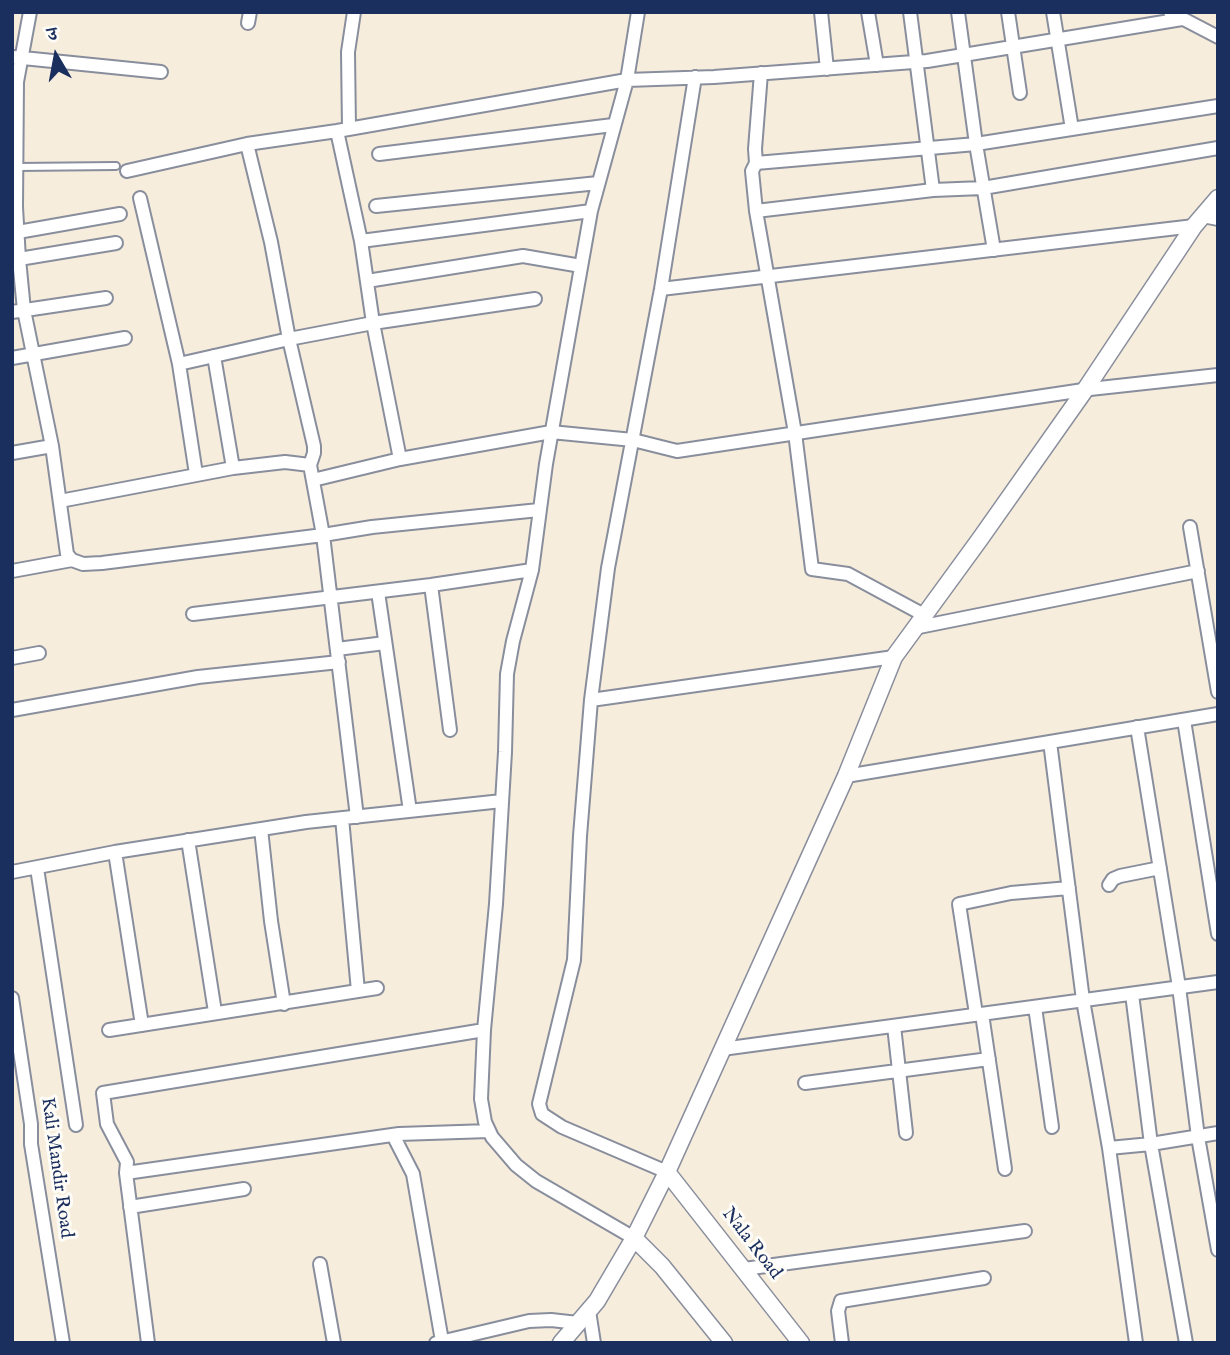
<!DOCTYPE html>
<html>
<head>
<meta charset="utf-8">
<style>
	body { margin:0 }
	#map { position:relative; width:1230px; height:1355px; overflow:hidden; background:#f7eddc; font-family:"IM FELL English","Noto Serif Devanagari",serif }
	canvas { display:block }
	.frame { position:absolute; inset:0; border:14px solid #1b2f5e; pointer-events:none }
	.north { position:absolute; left:21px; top:21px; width:70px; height:70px; -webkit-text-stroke:5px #fdfcf7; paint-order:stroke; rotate:350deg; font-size:19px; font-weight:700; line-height:28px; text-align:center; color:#1b2f5e }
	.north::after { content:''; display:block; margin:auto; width:24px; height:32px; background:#1b2f5e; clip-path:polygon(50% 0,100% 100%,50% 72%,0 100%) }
</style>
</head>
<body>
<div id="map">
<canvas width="1230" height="1355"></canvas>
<div class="frame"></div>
<div class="north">उ</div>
</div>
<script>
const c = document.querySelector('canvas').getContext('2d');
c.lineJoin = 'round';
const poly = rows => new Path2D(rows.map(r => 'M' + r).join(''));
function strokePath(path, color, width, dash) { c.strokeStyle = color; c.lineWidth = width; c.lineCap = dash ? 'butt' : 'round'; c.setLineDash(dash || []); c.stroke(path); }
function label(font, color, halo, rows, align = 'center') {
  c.font = font + ' "IM FELL English",serif'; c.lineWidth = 6; c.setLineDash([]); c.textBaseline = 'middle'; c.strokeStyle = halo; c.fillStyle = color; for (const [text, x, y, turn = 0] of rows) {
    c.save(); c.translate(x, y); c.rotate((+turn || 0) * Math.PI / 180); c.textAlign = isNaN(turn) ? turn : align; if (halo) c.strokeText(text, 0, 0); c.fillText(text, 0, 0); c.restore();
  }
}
const service = poly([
	[17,167,116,166]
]);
const minor = poly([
	[30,12,17,82,16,207,19,259,24,310,52,446,67,554,72,560,83,564,102,563,323,535,372,527,539,510],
	[821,12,827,69],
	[868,12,877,65],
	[910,12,933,190],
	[958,12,976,144,994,250],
	[1008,12,1020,93],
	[1053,12,1072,129],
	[1170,12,1218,37],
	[248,23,250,12],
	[13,57,161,72],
	[761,73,755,149,756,163,752,171,756,211,795,433,812,569,848,574,924,615],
	[349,129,348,52,354,12],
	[337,131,361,241,373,323,400,459],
	[379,154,613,125],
	[756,163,976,144,1218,106],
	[127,171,247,144],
	[140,198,179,364,196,474],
	[376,206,598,183],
	[756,211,933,190,983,188,1218,148],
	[1203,216,1218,219],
	[18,232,120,214],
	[361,241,591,211],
	[13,260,116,243],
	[367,281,523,256,581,266],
	[661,289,1194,226],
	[12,312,106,298],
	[214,356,233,468],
	[12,358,125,338],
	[179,364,289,339,373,323,535,299],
	[12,453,52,446],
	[313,480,400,459,551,432,633,440,677,451,1090,389,1218,375],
	[60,501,233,468,285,462,310,465],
	[1190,527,1218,692],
	[12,571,72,560],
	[431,585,450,730],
	[378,592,410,811],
	[193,614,431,585,532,570],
	[914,628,1198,571],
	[337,649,385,643],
	[12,658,39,653],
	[591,700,894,657],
	[12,710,198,677,339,662],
	[1184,720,1218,934],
	[1137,727,1179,987,1198,1137,1218,1250],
	[1050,742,1083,1000,1109,1148,1136,1343],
	[846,776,1218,714],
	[357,817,323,535,310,465,314,453,314,446,289,339,271,242,247,144,337,131,627,80,714,77,927,61,1182,19],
	[342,818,358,991],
	[261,829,271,921,284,1004],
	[188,840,215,1012],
	[115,852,142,1025],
	[37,868,76,1125],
	[12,872,115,852,306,822,502,801],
	[1109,885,1113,879,1120,876,1160,868],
	[1132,994,1151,1144,1186,1343],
	[12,998,31,1124,31,1144,63,1343],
	[1035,1007,1052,1127],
	[894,1026,906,1133],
	[109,1030,377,988],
	[722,1049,1218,982],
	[805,1083,989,1059],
	[393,1135,413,1174,442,1341,440,1343],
	[1109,1148,1151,1144,1218,1133],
	[1005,1169,982,1014,976,1014,959,904,1011,893,1069,888],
	[667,1172,562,1127,542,1114,539,1104,574,960,580,836,591,700,608,568,661,289,695,77],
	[126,1173,399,1134,489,1131],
	[130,1207,244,1189],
	[634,1238,536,1181,516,1165,492,1137,485,1122,481,1099,484,1030,496,904,505,752,507,674,513,641,532,570,546,464,591,211,627,80,638,12],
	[320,1264,334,1343],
	[744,1269,1025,1231],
	[589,1311,594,1343],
	[148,1343,126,1173,127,1162,107,1124,103,1093,484,1030],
	[436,1343,529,1321,551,1320,578,1323],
	[842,1343,838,1311,841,1301,984,1278]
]);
const tertiary = poly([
	[667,1172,801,1343],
	[634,1238,662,1266,724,1343],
	[561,1343,597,1301,634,1238,667,1172,846,776,894,657,980,539,1085,390,1194,226,1218,198]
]);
const streetNames = [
	["Kali Mandir Road",56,1168,82],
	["Nala Road",751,1244,52]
];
strokePath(service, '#898e9d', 10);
strokePath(minor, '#898e9d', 16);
strokePath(tertiary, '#898e9d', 19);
strokePath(service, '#fff', 6);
strokePath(minor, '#fff', 12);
strokePath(tertiary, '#fff', 16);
label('19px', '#1b2f5e', '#fdfcf7', streetNames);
</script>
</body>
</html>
